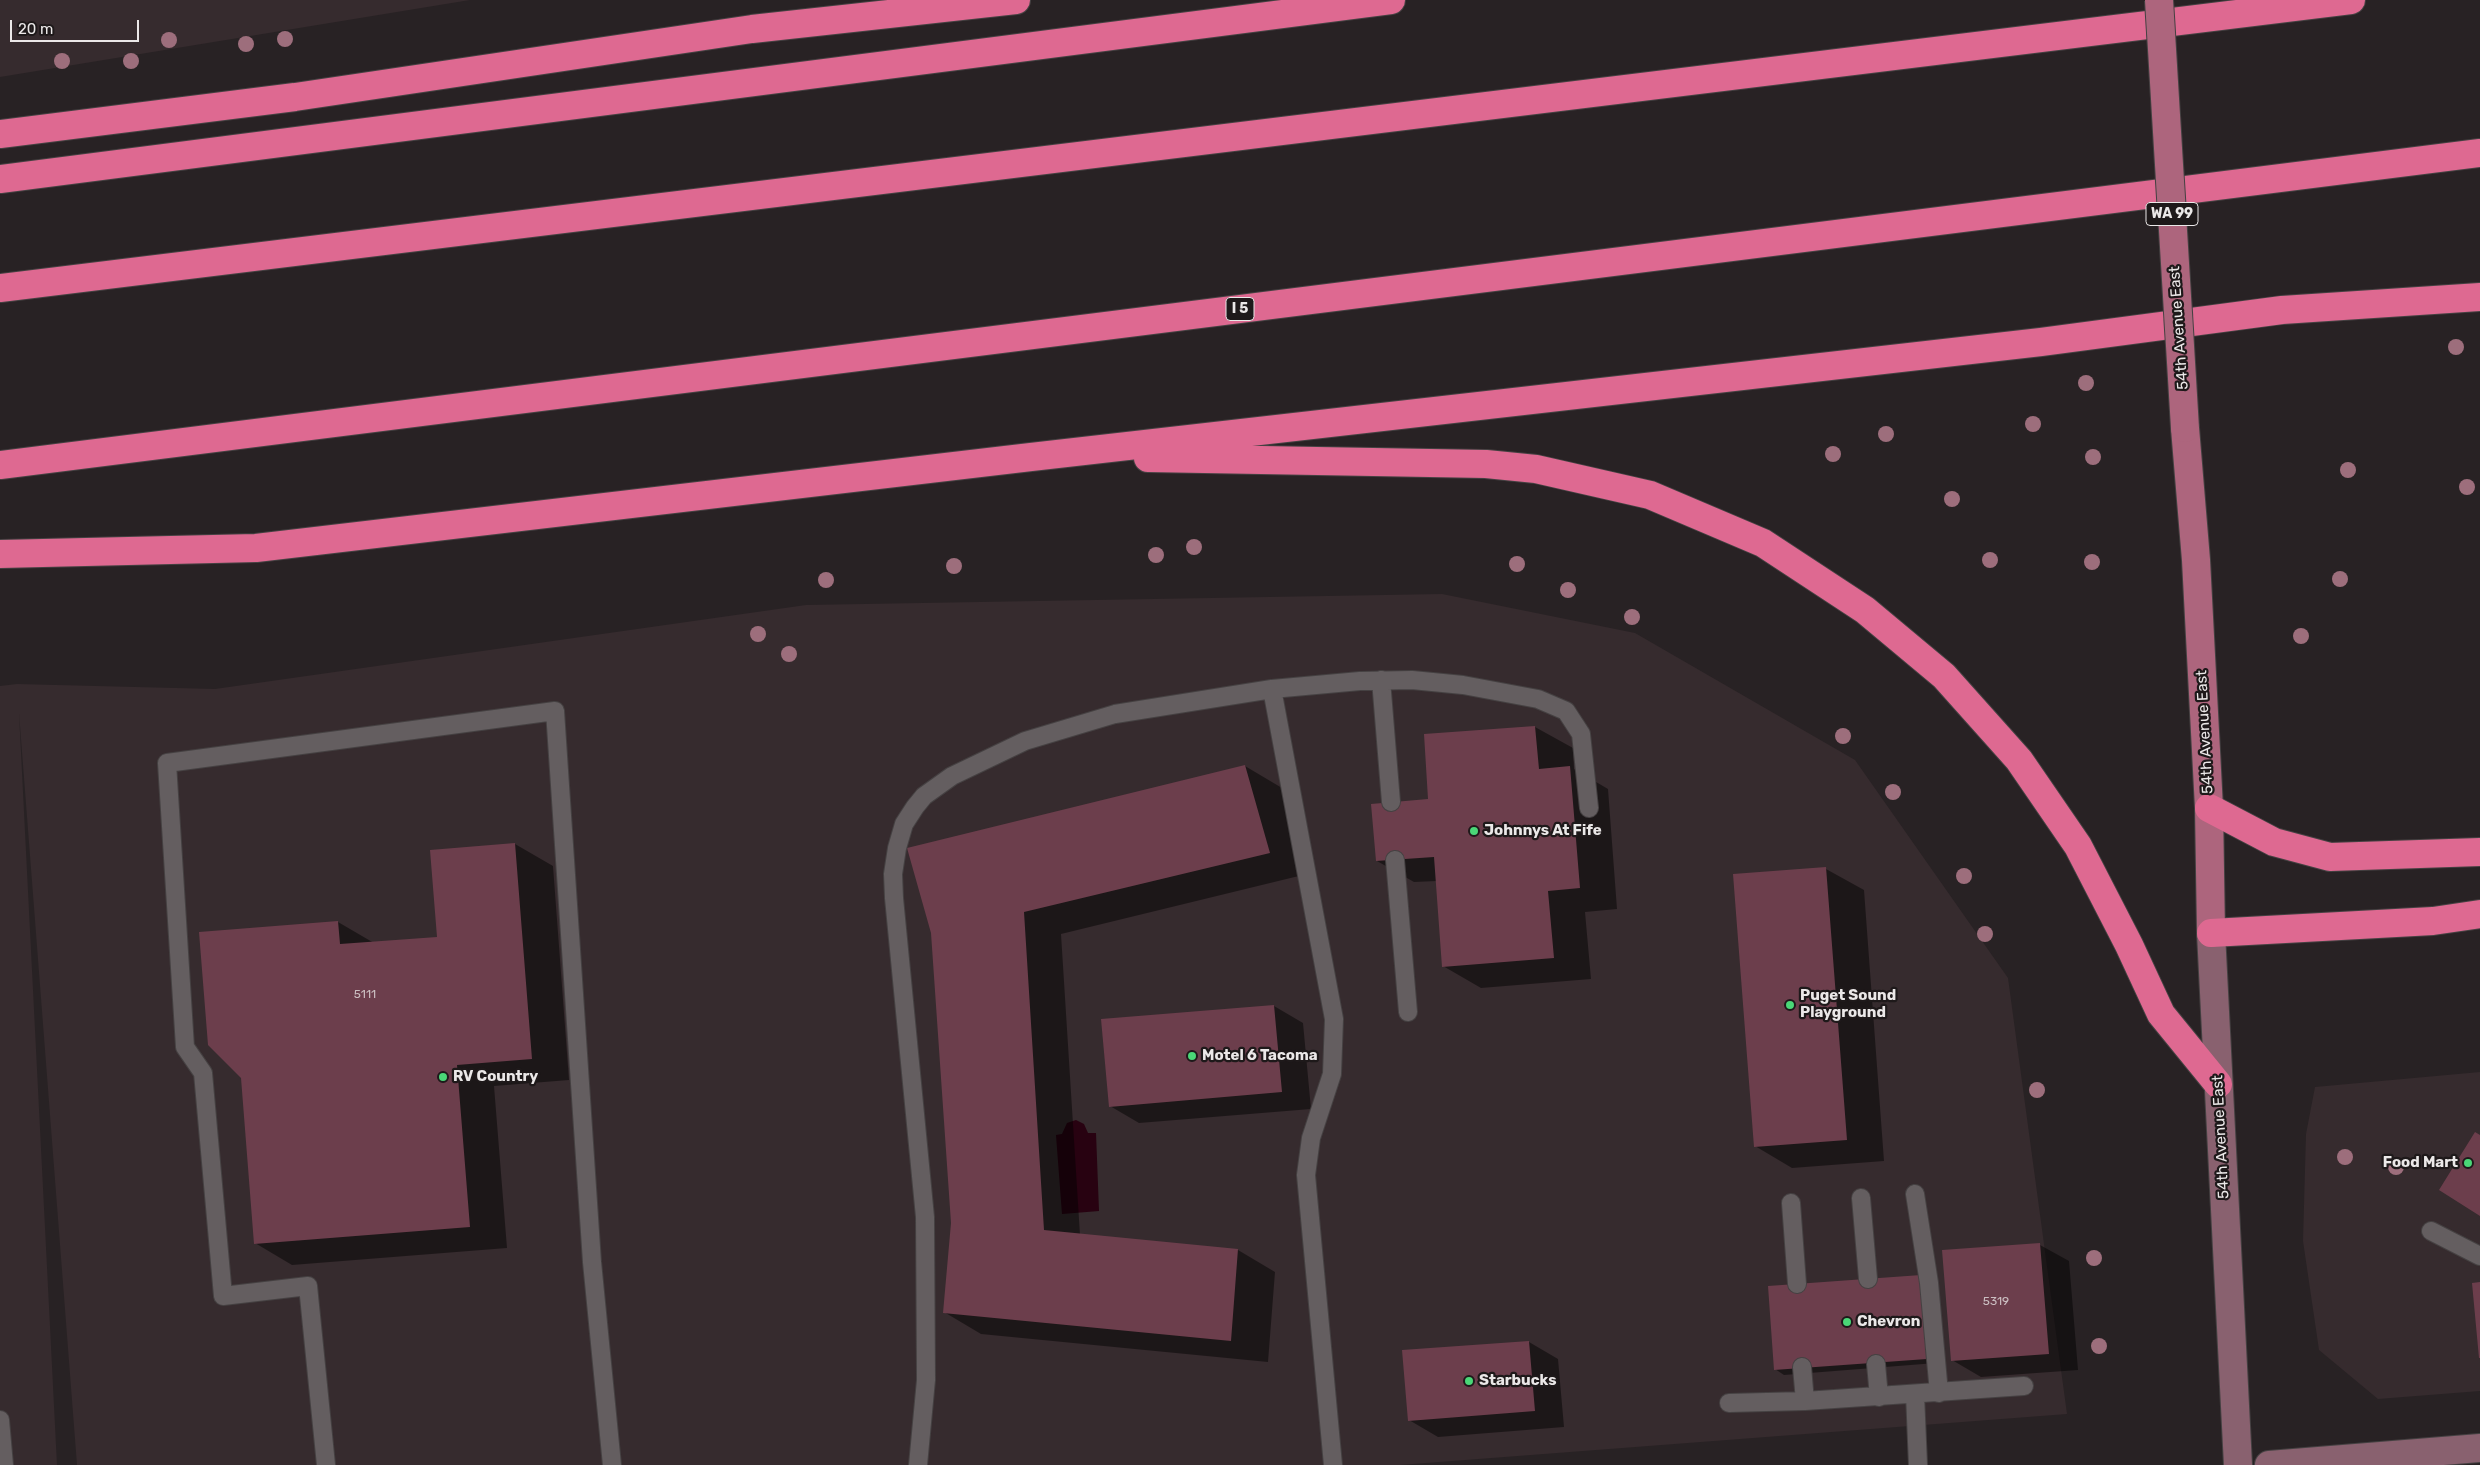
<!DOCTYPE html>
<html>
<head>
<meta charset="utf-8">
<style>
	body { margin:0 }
	#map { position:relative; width:2480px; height:1465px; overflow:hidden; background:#282224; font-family:Rubik,sans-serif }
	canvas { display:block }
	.scale { position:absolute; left:10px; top:20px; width:129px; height:22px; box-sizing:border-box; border:2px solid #ebe8e8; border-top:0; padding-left:6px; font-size:15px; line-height:18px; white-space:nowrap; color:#ebe8e8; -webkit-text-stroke:4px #1e191a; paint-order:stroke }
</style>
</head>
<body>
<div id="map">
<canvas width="2480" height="1465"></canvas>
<div class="scale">20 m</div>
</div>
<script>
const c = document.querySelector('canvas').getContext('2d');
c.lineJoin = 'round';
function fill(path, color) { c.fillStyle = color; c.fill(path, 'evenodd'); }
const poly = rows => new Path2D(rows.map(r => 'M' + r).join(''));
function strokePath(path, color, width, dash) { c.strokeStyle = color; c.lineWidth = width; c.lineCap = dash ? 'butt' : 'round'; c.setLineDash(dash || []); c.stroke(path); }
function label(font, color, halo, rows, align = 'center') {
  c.font = font + ' Rubik,sans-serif'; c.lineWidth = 4.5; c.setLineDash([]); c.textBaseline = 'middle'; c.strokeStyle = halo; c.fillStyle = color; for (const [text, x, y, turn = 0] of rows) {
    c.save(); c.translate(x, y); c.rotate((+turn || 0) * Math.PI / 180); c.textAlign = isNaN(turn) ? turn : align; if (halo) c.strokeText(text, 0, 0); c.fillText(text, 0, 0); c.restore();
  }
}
const built = poly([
	[0,0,470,0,0,77],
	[1442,594,1635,633,1855,760,2008,978,2067,1414,1400,1465,77,1465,19,713,57,1465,0,1465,0,686,17,684,215,689,806,605],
	[2480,1072,2480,1391,2378,1399,2319,1350,2303,1241,2306,1134,2315,1087]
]);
const water = poly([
	[1076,1120,1084,1124,1088,1133,1096,1133,1099,1211,1062,1214,1056,1135,1062,1134,1067,1123]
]);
const shadow = poly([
	[1535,727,1573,748,1574,769,1608,789,1617,909,1585,912,1591,979,1481,988,1443,966,1437,881,1414,882,1377,861,1430,800],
	[1245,766,1282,788,1307,874,1061,934,1080,1235,1238,1250,1275,1272,1268,1362,981,1334,944,1312,952,1223,932,933],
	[515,844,553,866,569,1080,494,1086,507,1248,292,1265,255,1243,242,1077,201,933,338,922,374,943,438,938],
	[1826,869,1864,890,1884,1161,1792,1168,1755,1146],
	[1274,1006,1303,1023,1311,1109,1139,1123,1110,1106],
	[2040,1245,2069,1261,2078,1370,1981,1377,1952,1360],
	[1931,1281,1936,1363,1784,1375,1775,1369],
	[1529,1342,1558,1359,1564,1427,1438,1437,1409,1420]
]);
const building = poly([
	[1535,726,1539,769,1570,766,1580,888,1548,891,1554,958,1442,967,1434,857,1376,861,1371,804,1428,799,1424,734],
	[1245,765,1270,853,1024,912,1044,1230,1238,1249,1231,1341,943,1313,951,1223,931,933,907,848],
	[515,843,532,1059,457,1065,470,1227,254,1244,241,1078,208,1045,199,932,338,921,340,944,437,937,430,850],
	[1826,867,1847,1140,1754,1147,1733,874],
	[1274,1005,1282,1092,1109,1107,1101,1019],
	[2475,1132,2480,1135,2480,1216,2439,1190],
	[2040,1243,2049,1354,1951,1361,1942,1250],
	[1921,1275,1927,1359,1774,1370,1768,1286],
	[2480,1282,2480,1358,2479,1358,2472,1283],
	[1529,1341,1535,1411,1408,1421,1402,1350]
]);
const service = poly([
	[1381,680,1391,802],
	[1272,689,1334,1019,1332,1074,1311,1138,1306,1175,1333,1465],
	[1395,860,1408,1012],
	[1915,1194,1929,1283,1939,1393],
	[1861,1198,1868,1279],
	[1791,1203,1797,1284],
	[2431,1231,2480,1256],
	[1876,1364,1879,1397],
	[1802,1367,1805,1401],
	[1915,1394,1918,1465],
	[1729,1403,1805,1401,2024,1386],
	[0,1420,4,1465],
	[326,1465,308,1286,223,1296,203,1073,185,1047,167,763,555,711,592,1262,612,1465],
	[918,1465,926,1380,925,1217,894,898,893,874,897,848,904,824,915,807,924,796,952,776,1025,741,1115,714,1272,689,1360,681,1412,680,1463,685,1538,699,1566,711,1581,734,1589,808]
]);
const secondary = poly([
	[2211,933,2238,1465],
	[2269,1465,2480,1448]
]);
const primary = poly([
	[2185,428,2196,560,2209,808,2211,933]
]);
const motorway = poly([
	[0,134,295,97,752,29,1016,0],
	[0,179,1391,0],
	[0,288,2351,0],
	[1148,458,1486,464,1536,469,1650,495,1763,543,1865,610,1944,676,2019,760,2078,846,2129,945,2161,1014,2218,1084],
	[0,465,2480,153],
	[0,554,256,548,1031,457,2041,342,2282,310,2480,297],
	[2209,808,2274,842,2330,857,2480,852],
	[2211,933,2433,921,2480,914]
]);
const primaryBridge = poly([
	[2159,0,2185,428]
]);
const trees = [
	[285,39],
	[169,40],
	[246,44],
	[62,61],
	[131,61],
	[2456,347],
	[2086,383],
	[2033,424],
	[1886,434],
	[1833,454],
	[2093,457],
	[2348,470],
	[2467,487],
	[1952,499],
	[1194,547],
	[1156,555],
	[1990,560],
	[2092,562],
	[1517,564],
	[954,566],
	[2340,579],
	[826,580],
	[1568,590],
	[1632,617],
	[758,634],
	[2301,636],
	[789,654],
	[1843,736],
	[1893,792],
	[1964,876],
	[1985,934],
	[2037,1090],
	[2345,1157],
	[2396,1167],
	[2094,1258],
	[2099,1346]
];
const markers = [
	[1474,831,5,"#4ad777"],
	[1790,1005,5,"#4ad777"],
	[1192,1056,5,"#4ad777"],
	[443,1077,5,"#4ad777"],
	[2468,1163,5,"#4ad777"],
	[1847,1322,5,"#4ad777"],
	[1469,1381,5,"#4ad777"]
];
const numberNames = [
	["5111",365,995],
	["5319",1996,1302]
];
const shields = [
	[2172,214,52],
	[1240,309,28]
];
const shieldNames = [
	["WA 99",2172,214],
	["I 5",1240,309]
];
const streetNames = [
	["54th Avenue East",2179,328,-94],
	["54th Avenue East",2205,732,-93],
	["54th Avenue East",2221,1137,-93]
];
const poiNames = [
	["Johnnys At Fife",1484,831],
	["Puget Sound",1800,996],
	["Playground",1800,1013],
	["Motel 6 Tacoma",1202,1056],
	["RV Country",453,1077],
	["Food Mart",2458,1163,"right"],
	["Chevron",1857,1322],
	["Starbucks",1479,1381]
];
fill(built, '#362b2e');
fill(water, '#280211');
fill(shadow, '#0007');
fill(building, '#6c3e4c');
strokePath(service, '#454142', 20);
strokePath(secondary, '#454142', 30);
strokePath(primary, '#454142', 30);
strokePath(motorway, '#454142', 30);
strokePath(service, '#645e60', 18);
strokePath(secondary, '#89616f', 28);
strokePath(primary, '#ad657d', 28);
strokePath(motorway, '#de6991', 28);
strokePath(primaryBridge, '#454142', 30, []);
strokePath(primaryBridge, '#ad657d', 28);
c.fillStyle = '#9d6e7c';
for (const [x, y] of trees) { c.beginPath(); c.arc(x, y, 8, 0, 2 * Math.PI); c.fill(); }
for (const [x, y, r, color] of markers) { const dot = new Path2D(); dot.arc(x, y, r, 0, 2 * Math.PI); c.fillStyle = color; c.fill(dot); strokePath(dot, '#1e191a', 2); }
label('12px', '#cbbec1', null, numberNames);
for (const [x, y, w] of shields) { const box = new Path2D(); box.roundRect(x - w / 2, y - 11.5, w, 23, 4); c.fillStyle = '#1e191a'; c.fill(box); strokePath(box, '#ebe8e8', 1); }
label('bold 14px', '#ebe8e8', null, shieldNames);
label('15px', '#ebe8e8', '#1e191a', streetNames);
label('bold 15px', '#ebe8e8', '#1e191a', poiNames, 'left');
</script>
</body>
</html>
